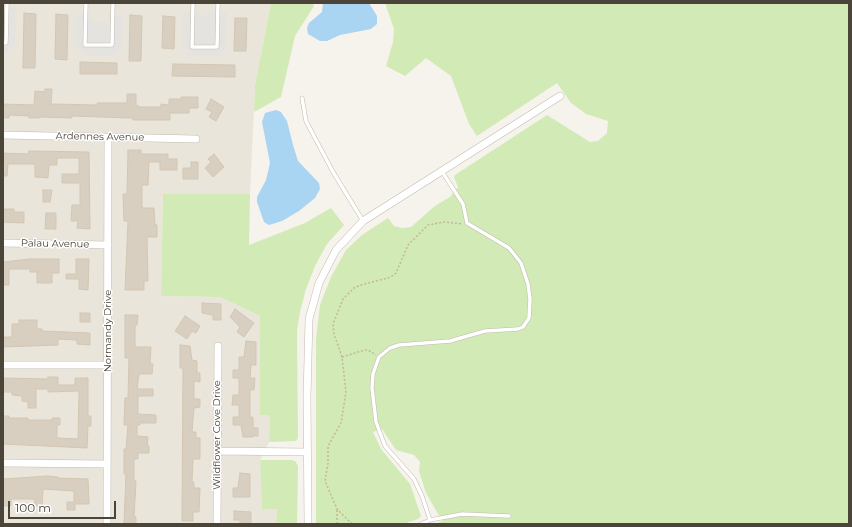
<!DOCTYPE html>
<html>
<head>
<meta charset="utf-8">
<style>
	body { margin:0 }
	#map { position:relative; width:852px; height:527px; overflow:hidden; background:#f6f3ec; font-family:Montserrat,sans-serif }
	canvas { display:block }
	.frame { position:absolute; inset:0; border:4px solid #4b4439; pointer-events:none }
	.scale { position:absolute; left:8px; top:501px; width:108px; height:18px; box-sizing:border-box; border:2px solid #4b4439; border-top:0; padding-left:5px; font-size:12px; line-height:14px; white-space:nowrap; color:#4b4439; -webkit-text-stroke:3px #fff; paint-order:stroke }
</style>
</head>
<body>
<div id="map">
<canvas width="852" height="527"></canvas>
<div class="frame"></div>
<div class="scale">100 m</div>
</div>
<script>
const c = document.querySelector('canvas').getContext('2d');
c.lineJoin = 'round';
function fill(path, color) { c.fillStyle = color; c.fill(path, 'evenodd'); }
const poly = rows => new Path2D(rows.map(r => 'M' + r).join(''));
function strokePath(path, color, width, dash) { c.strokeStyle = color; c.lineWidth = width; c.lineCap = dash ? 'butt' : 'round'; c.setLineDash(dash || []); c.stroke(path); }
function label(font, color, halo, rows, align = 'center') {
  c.font = font + ' Montserrat,sans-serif'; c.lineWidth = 3; c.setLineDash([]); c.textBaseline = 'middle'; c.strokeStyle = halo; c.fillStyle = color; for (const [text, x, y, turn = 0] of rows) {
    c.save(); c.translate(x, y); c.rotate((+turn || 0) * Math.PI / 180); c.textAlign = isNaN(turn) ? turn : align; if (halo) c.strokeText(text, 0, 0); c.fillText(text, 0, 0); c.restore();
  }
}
const residential = poly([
	[3,3,271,3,255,85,250,194,163,194,161,296,220,297,260,316,260,415,270,415,269,442,260,460,262,509,277,509,276,524,3,524]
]);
const green = poly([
	[271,3,313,3,314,6,295,36,281,97,254,112,255,85],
	[385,3,849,3,849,524,435,524,442,521,426,493,419,471,420,462,414,455,396,450,382,429,373,432,381,449,410,484,421,516,418,519,403,524,316,524,316,338,320,305,331,277,346,250,362,235,388,218,394,226,402,228,411,227,435,206,450,197,458,187,454,177,455,175,547,115,590,142,598,141,607,133,608,121,586,114,571,103,557,83,477,136,469,124,451,76,426,58,405,76,386,66,393,42,394,29],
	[163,194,250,194,249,245,305,223,331,208,344,225,327,244,315,266,306,289,300,312,297,331,298,438,296,441,269,442,270,415,260,415,260,316,220,297,161,296],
	[260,460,291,460,295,461,298,466,297,524,276,524,277,509,262,509]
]);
const parking = poly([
	[3,6,16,8,15,47,10,47,9,53,3,52],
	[183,11,197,11,198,17,207,17,207,14,212,14,213,12,227,12,226,51,220,51,219,57,188,56,188,50,182,50],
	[76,15,90,15,91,22,108,22,109,15,123,16,122,50,116,49,115,55,82,55,81,49,75,48]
]);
const water = poly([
	[323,3,369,3,377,16,377,24,371,29,340,35,327,41,320,41,308,34,307,28,309,23,322,12],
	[276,110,281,112,287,121,293,145,298,161,319,183,320,189,315,198,299,211,282,221,269,225,264,222,257,202,257,197,266,180,270,163,262,122,265,113]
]);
const building = poly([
	[24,13,36,14,35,68,23,68,24,13],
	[56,14,68,15,67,60,55,59,56,14],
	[130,15,142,16,141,61,129,61,130,15],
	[163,16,175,17,174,49,162,48,163,16],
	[235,18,247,18,246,51,234,51,235,18],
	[80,62,117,63,117,74,80,74,80,62],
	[173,64,235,65,235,77,172,76,173,64],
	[45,89,52,89,51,104,97,105,97,103,127,103,127,94,136,94,136,105,140,107,161,107,161,104,169,105,169,99,181,99,181,97,198,97,198,108,189,108,189,113,170,113,170,120,133,120,133,118,129,118,72,116,72,118,39,117,39,118,29,118,29,116,9,115,9,118,3,118,3,104,34,105,35,91,45,92,45,89],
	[211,99,224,107,216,121,209,117,212,112,206,109,211,99],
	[128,150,141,150,141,154,168,154,168,159,177,159,177,170,160,170,160,162,149,162,148,185,142,185,142,208,154,208,155,225,157,225,157,237,147,237,148,281,144,281,144,290,125,290,128,221,124,221,123,194,127,194,128,150],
	[29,151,89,152,90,229,77,228,78,221,71,221,72,205,80,205,80,183,62,183,62,174,79,174,79,158,57,158,57,165,49,165,48,178,35,177,35,164,8,164,7,176,3,176,3,153,28,154,29,151],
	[214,154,224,167,213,177,205,168,211,162,208,159,214,154],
	[191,162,198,162,198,179,183,179,183,168,191,168,191,162],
	[43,190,52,190,50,202,43,202,43,190],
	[3,209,14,209,14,212,24,212,24,223,3,222,3,209],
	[46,213,56,213,56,229,45,229,46,213],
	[30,259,59,259,59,273,52,273,52,283,37,283,37,272,30,272,30,269,9,269,9,285,3,285,3,262,30,259],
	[76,259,89,259,88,290,79,289,79,279,66,279,66,274,76,274,76,259],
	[202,303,221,304,221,320,213,320,213,315,202,313,202,303],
	[235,309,254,323,244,337,237,332,240,327,230,317,235,309],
	[80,313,90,313,90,322,80,322,80,313],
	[125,315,138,315,137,325,135,325,135,347,151,347,150,364,153,364,152,374,139,374,137,389,153,389,153,396,138,396,138,414,156,415,156,423,140,423,140,425,137,425,137,436,148,437,147,446,149,446,149,453,138,453,138,459,134,459,134,481,136,481,134,517,136,517,136,524,124,524,126,474,124,474,124,449,126,449,128,425,124,425,125,398,128,398,129,358,125,358,125,315],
	[185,316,200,326,196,333,192,331,187,339,175,331,185,316],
	[19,320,37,320,37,329,42,329,42,331,90,333,90,345,77,344,77,340,58,339,58,345,3,347,3,337,12,337,12,324,19,324,19,320],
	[246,341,256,342,256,365,251,365,250,378,255,378,254,390,250,390,250,417,253,417,253,428,258,428,258,436,253,436,253,437,243,437,241,425,233,425,233,417,239,417,239,405,232,405,233,395,239,395,239,378,233,378,233,370,239,370,239,357,244,357,246,341],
	[180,345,190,346,192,360,197,361,197,373,200,373,200,382,194,381,194,399,200,399,200,407,194,408,192,432,196,432,196,438,200,438,200,459,193,459,192,482,194,482,194,488,200,488,199,512,193,512,193,521,182,521,183,368,180,368,180,345],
	[48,377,58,377,58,385,75,385,75,378,88,378,88,416,91,416,91,426,88,426,87,448,3,444,3,416,9,416,9,418,28,418,28,420,52,420,52,418,60,418,60,425,57,425,57,438,78,439,79,391,48,392,48,389,36,389,36,408,28,408,28,402,22,401,22,396,12,395,12,392,3,392,3,378,48,379,48,377],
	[240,473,250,474,250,497,233,497,233,488,238,488,240,473],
	[48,476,58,477,57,478,88,479,89,504,75,504,75,510,67,510,67,502,74,502,74,491,43,489,42,506,34,506,35,499,11,499,11,506,3,506,3,479,48,476],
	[234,511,251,512,251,524,240,524,240,520,234,520,234,511]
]);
const path = poly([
	[342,357,365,350,368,350,376,355],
	[337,524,337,509],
	[352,524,337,509,325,481,328,463,328,446,341,423,346,392,342,357,334,334,333,324,343,299,354,288,361,285,391,277,396,273,408,245,428,225,444,222,463,224]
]);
const lane = poly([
	[86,3,85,45,112,45,113,3],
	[193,3,192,47,217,47,218,3],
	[3,43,6,43,7,3],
	[302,98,306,121,333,172,363,221],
	[430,520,462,514,509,516],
	[421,524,430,520,422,496,414,479,385,446,376,422,372,388,373,374,379,357,390,348,399,345,450,341,485,331,518,329,523,327,529,318,530,299,528,284,521,263,509,248,467,223,463,204,441,170]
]);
const street = poly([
	[3,135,196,139],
	[3,243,108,245],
	[3,365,108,365],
	[217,451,307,452],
	[3,463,107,464],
	[107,524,108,138],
	[217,524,218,346],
	[308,524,307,397,309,319,319,283,336,250,363,221,560,96]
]);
const streetNames = [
	["Ardennes Avenue",100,137,1],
	["Palau Avenue",55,244,1],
	["Normandy Drive",108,331,-90],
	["Wildflower Cove Drive",217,435,-90]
];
fill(residential, '#eae5da');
fill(green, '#d2eab5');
fill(parking, '#e5e3e0');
fill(water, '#a9d4f2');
fill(building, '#d8cfc1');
strokePath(building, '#d3c7b4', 1);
strokePath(lane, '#c2bbae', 4.5);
strokePath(street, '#c2bbae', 8);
strokePath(path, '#c4b79f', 1.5, [2, 2]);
strokePath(lane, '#fff', 3.5);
strokePath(street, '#fff', 7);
label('10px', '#4b4439', '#fff', streetNames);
</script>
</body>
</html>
